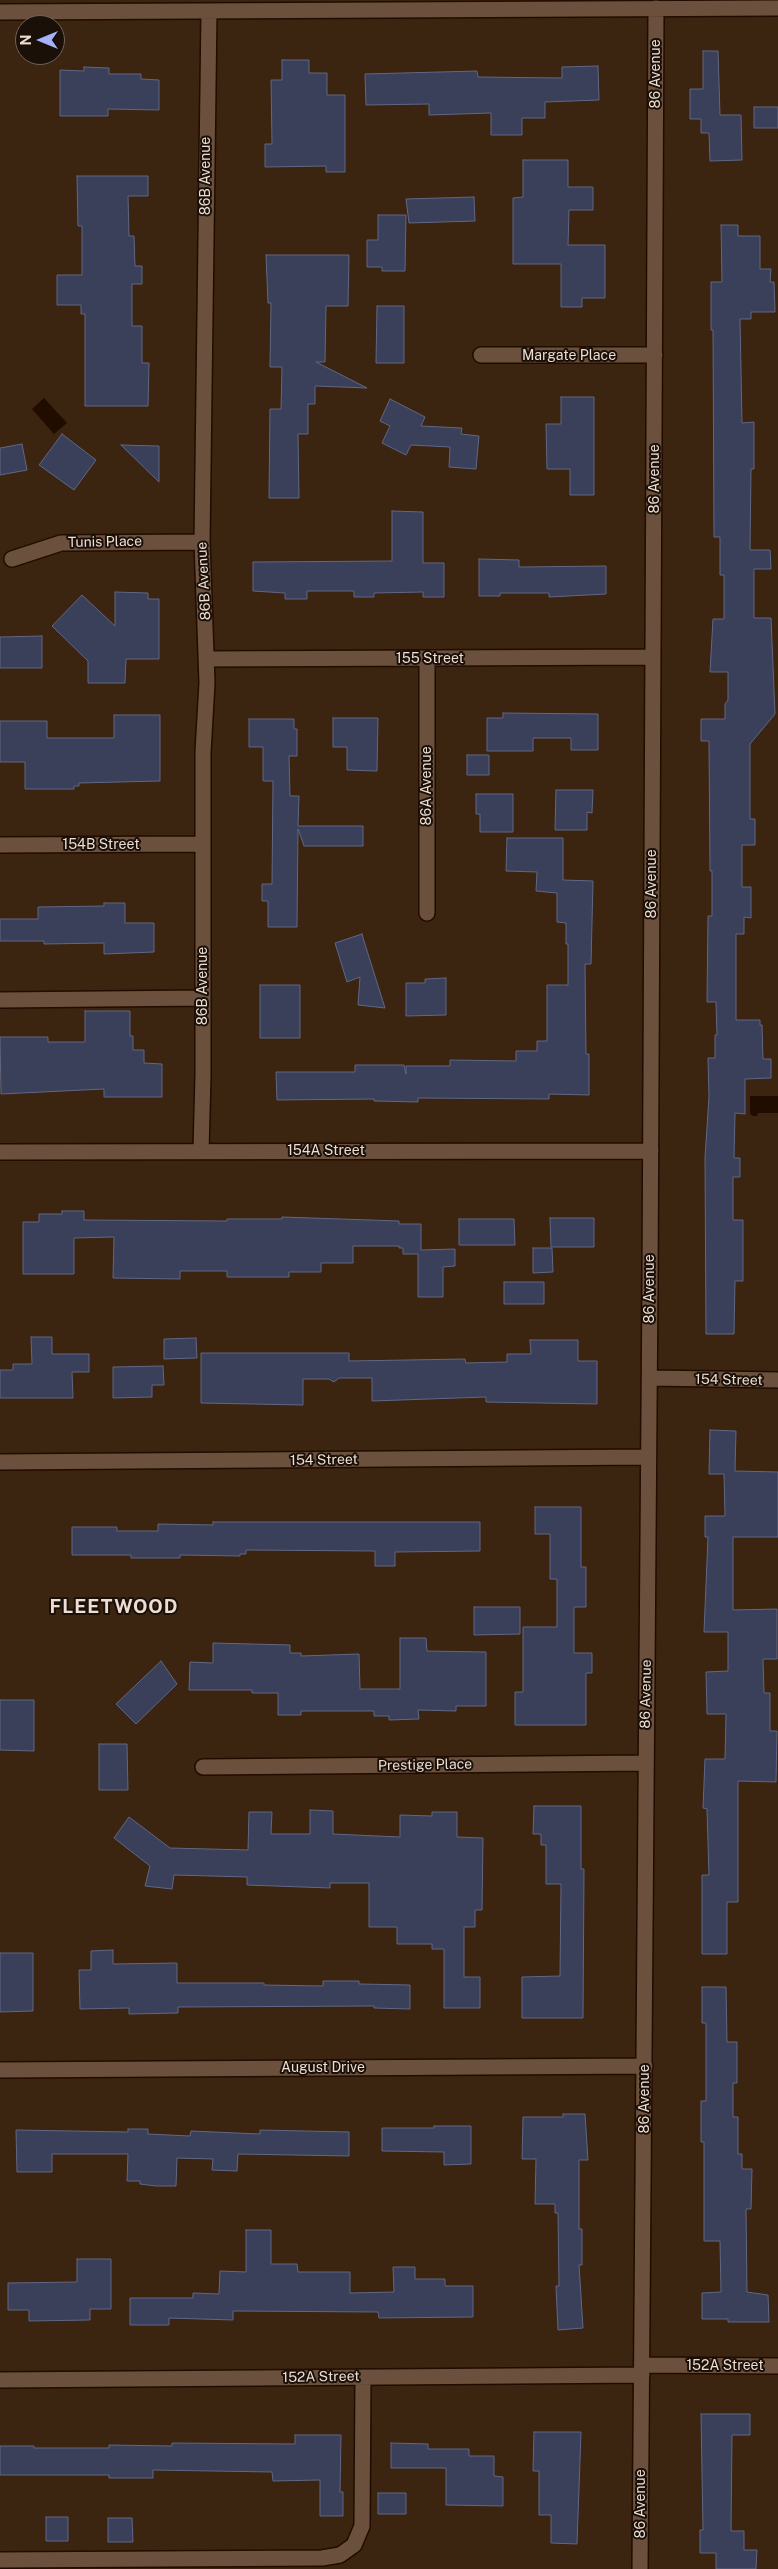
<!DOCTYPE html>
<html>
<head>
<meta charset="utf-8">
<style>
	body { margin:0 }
	#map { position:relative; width:778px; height:2569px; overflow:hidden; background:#3b2410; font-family:"Public Sans",sans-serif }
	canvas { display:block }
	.north { position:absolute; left:15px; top:15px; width:50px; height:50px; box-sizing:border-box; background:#1a1008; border:1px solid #6e6259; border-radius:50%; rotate:270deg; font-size:14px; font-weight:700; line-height:20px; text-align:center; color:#edddd2 }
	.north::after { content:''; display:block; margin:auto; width:18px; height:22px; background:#a4b2fc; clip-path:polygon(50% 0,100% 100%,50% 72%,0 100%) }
</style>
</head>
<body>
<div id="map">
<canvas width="778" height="2569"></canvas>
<div class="north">N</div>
</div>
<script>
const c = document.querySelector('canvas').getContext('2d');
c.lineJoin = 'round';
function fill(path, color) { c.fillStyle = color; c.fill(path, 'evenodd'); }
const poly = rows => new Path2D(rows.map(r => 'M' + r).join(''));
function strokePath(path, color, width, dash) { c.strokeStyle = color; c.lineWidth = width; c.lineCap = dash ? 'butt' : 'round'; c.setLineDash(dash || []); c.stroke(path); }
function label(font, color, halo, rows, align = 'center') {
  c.font = font + ' "Public Sans",sans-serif'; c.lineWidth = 4; c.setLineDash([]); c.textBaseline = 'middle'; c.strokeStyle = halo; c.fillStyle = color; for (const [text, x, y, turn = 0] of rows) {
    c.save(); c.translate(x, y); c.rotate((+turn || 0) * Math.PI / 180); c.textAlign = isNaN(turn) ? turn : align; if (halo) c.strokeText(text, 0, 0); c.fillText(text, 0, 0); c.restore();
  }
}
const water = poly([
	[44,398,67,423,54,434,32,409],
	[750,1096,778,1096,778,1113,758,1113,757,1116,752,1116,750,1113]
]);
const building = poly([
	[703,51,718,51,720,115,741,115,742,160,710,161,709,133,701,133,701,119,690,119,690,89,703,89,703,51],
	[282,60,309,60,309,73,327,73,327,95,345,95,345,172,326,172,326,166,265,167,265,144,272,144,271,80,282,80,282,60],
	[598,66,599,100,545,102,545,118,522,118,522,135,491,135,491,113,429,115,429,104,366,105,365,74,477,71,478,77,562,78,562,67,598,66],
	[84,67,109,68,109,74,141,74,141,79,159,80,159,110,108,109,108,116,60,116,60,70,84,71,84,67],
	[754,107,778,107,778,128,754,128,754,107],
	[523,160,568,160,568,187,593,187,593,210,569,210,568,245,605,245,605,298,582,298,582,307,561,307,561,264,513,264,513,198,523,197,523,160],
	[77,176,148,176,148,196,128,196,129,236,134,236,135,266,142,266,142,284,132,284,132,326,142,326,142,363,149,363,148,406,85,406,85,314,81,314,81,305,57,305,57,275,82,275,82,226,78,226,77,176],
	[474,197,475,221,409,223,406,199,474,197],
	[378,215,406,215,405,271,382,271,382,267,367,267,367,240,378,240,378,215],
	[721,225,738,225,738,236,760,236,760,269,771,269,770,282,774,282,775,312,751,312,751,319,740,319,742,423,754,422,754,469,751,469,750,550,770,550,771,569,754,569,754,618,771,618,775,714,750,744,750,819,755,819,755,845,742,845,742,887,751,887,751,918,744,917,744,934,736,934,736,1020,760,1020,760,1025,762,1025,763,1059,771,1059,771,1078,745,1079,745,1114,735,1113,734,1158,740,1158,740,1177,733,1177,733,1220,743,1220,743,1281,735,1281,734,1334,706,1334,705,1158,709,1096,708,1058,715,1058,715,1035,717,1035,716,1002,707,1002,708,916,712,916,712,871,710,871,709,741,701,741,701,719,725,719,725,704,728,700,728,672,710,672,713,619,724,619,724,575,720,575,720,537,714,537,713,330,711,330,711,282,722,282,721,225],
	[266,255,349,255,348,306,326,306,325,362,316,362,367,388,315,386,315,404,308,404,308,434,298,434,299,498,269,498,270,409,281,409,282,367,270,367,271,303,268,303,266,255],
	[377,306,404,306,404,363,376,363,377,306],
	[561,397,594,397,594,495,570,495,570,469,547,469,546,424,561,424,561,397],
	[390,399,425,417,421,426,462,428,461,434,479,436,476,469,449,467,450,447,411,445,406,455,382,443,390,426,380,421,390,399],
	[62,434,96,460,74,490,39,465,62,434],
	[22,444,27,470,0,475,0,448,22,444],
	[121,445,159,446,159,482,121,445],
	[392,511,423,512,423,563,444,563,444,597,423,597,423,592,374,593,374,597,354,597,354,591,307,591,307,599,285,599,285,593,253,591,253,562,392,561,392,511],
	[479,559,519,560,519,567,606,566,606,594,549,597,549,593,500,593,500,596,479,596,479,559],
	[115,592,148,593,148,599,159,599,159,659,126,659,125,683,88,683,88,661,52,626,82,595,115,626,115,592],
	[42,636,42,668,0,668,0,637,42,636],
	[503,713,598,714,598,750,571,750,571,738,533,738,533,751,487,751,487,718,503,718,503,713],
	[114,715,160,715,160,781,79,783,79,786,74,786,74,789,25,789,25,762,0,762,0,721,47,721,47,738,114,738,114,715],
	[333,718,378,718,377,771,347,770,347,747,333,747,333,718],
	[249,719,294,719,294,729,297,729,297,756,289,756,290,796,299,796,298,826,363,826,363,846,304,846,298,829,297,927,268,927,268,901,262,901,262,884,272,884,273,781,263,781,263,747,249,747,249,719],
	[467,755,489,755,489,775,467,775,467,755],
	[556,790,593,790,592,813,587,812,587,830,555,830,556,790],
	[476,794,513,794,513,832,480,832,480,814,476,814,476,794],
	[507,838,563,838,563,880,593,881,591,964,585,964,586,1054,589,1054,589,1095,549,1094,549,1099,418,1098,418,1102,374,1101,374,1099,277,1100,276,1072,355,1072,355,1065,404,1065,406,1074,406,1066,450,1066,450,1060,516,1061,516,1051,537,1051,537,1041,547,1041,547,985,568,985,568,944,566,944,566,923,557,922,557,893,536,891,537,872,506,871,507,838],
	[104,903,125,903,125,923,154,923,154,952,104,954,104,943,44,944,44,941,0,941,0,919,38,919,38,907,104,906,104,903],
	[362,934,364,941,385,1008,358,1005,360,977,347,982,335,943,362,934],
	[446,978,446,1015,406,1016,406,983,425,983,425,979,446,978],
	[260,985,300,985,300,1038,260,1038,260,985],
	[85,1011,130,1011,130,1036,133,1036,133,1050,144,1050,144,1063,162,1064,162,1097,104,1097,104,1089,1,1094,0,1037,48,1037,48,1042,85,1042,85,1011],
	[62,1211,84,1211,84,1220,227,1221,227,1219,282,1219,282,1217,399,1221,399,1224,421,1224,421,1250,455,1249,455,1266,443,1267,443,1297,418,1297,418,1254,403,1254,403,1248,399,1248,399,1246,353,1246,353,1263,321,1263,321,1272,289,1272,289,1277,227,1277,227,1271,180,1271,180,1279,113,1278,114,1237,74,1238,74,1274,23,1274,23,1222,39,1222,39,1214,62,1214,62,1211],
	[550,1218,594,1218,594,1247,551,1247,550,1218],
	[459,1219,514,1219,515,1245,459,1245,459,1219],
	[533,1248,552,1248,553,1272,533,1273,533,1248],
	[504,1282,544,1282,544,1304,504,1304,504,1282],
	[31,1337,52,1337,52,1354,89,1354,89,1372,72,1372,73,1398,0,1398,0,1370,13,1370,13,1364,32,1364,31,1337],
	[196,1338,197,1358,164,1359,164,1339,196,1338],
	[530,1340,578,1340,578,1361,597,1361,597,1404,486,1402,486,1397,372,1401,372,1378,339,1378,334,1382,329,1379,303,1379,303,1405,201,1403,201,1353,349,1353,349,1361,465,1359,466,1363,507,1362,507,1354,531,1354,530,1340],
	[163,1366,164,1385,152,1385,152,1397,113,1398,113,1367,163,1366],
	[710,1430,736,1431,735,1471,778,1472,778,1537,733,1537,733,1610,777,1609,777,1659,763,1659,764,1693,770,1693,770,1731,777,1731,776,1782,738,1781,738,1902,727,1902,727,1954,702,1954,702,1875,709,1875,707,1809,703,1808,705,1759,725,1759,726,1714,707,1714,706,1672,728,1671,728,1632,704,1632,708,1537,705,1537,705,1516,725,1516,724,1474,709,1474,710,1430],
	[535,1507,581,1507,581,1567,586,1567,586,1607,574,1607,574,1653,592,1653,592,1673,586,1673,586,1725,515,1725,515,1692,523,1692,523,1627,557,1627,557,1579,550,1579,550,1534,535,1534,535,1507],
	[213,1522,480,1522,480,1551,395,1552,395,1566,375,1566,375,1551,246,1550,246,1554,240,1554,240,1556,180,1555,180,1558,131,1558,131,1555,72,1555,72,1527,117,1527,117,1531,158,1531,158,1524,213,1525,213,1522],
	[474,1607,520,1607,520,1634,474,1635,474,1607],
	[400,1638,426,1638,427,1651,486,1652,486,1706,456,1706,456,1711,418,1710,419,1719,389,1720,389,1716,374,1716,374,1711,301,1711,301,1715,278,1715,278,1693,252,1693,252,1690,189,1690,190,1662,213,1663,213,1643,290,1645,290,1653,301,1653,301,1656,359,1654,360,1689,400,1689,400,1638],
	[161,1661,177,1684,136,1724,116,1704,161,1661],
	[0,1700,34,1700,34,1751,0,1750,0,1700],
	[99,1744,127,1744,128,1790,99,1790,99,1744],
	[534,1806,581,1806,581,1869,584,1869,583,2018,522,2018,522,1977,560,1976,561,1884,546,1884,546,1845,541,1845,541,1834,533,1834,534,1806],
	[310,1810,333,1811,333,1834,400,1837,400,1815,432,1816,432,1812,457,1812,457,1837,483,1838,482,1910,475,1910,475,1927,464,1927,464,1977,480,1977,480,2008,444,2008,444,1949,432,1949,432,1944,397,1944,397,1927,369,1927,369,1883,330,1883,330,1888,247,1885,247,1877,174,1875,172,1889,145,1886,150,1866,114,1838,129,1817,170,1848,248,1850,249,1812,272,1812,271,1834,310,1834,310,1810],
	[113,1950,113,1964,177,1963,177,1983,264,1983,264,1985,323,1986,323,1981,359,1981,359,1984,410,1985,410,2009,374,2008,374,2006,178,2007,178,2013,129,2014,129,2008,80,2009,79,1970,91,1970,91,1951,113,1950],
	[0,1953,33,1953,33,2011,0,2012,0,1953],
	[702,1987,726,1987,727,2042,737,2042,737,2083,733,2083,733,2117,738,2117,738,2154,742,2154,742,2169,752,2169,751,2209,746,2209,747,2292,768,2295,769,2322,728,2322,728,2319,702,2319,702,2293,721,2292,720,2241,704,2241,704,2142,701,2142,701,2101,706,2101,706,2023,702,2023,702,1987],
	[563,2114,585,2114,588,2160,579,2160,579,2229,582,2229,582,2265,579,2265,583,2328,558,2330,556,2286,559,2286,558,2213,555,2213,555,2204,535,2204,536,2159,522,2159,523,2117,563,2117,563,2114],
	[434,2126,471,2126,471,2164,444,2165,444,2152,382,2151,382,2128,434,2128,434,2126],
	[128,2129,148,2129,148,2134,190,2136,191,2131,260,2134,260,2130,349,2132,349,2156,238,2154,237,2171,212,2170,213,2159,177,2158,176,2186,156,2186,140,2184,140,2181,127,2181,128,2154,52,2154,52,2172,17,2172,16,2130,128,2132,128,2129],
	[246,2230,271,2230,271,2264,297,2264,298,2272,350,2272,350,2293,394,2292,393,2267,415,2267,415,2279,445,2279,445,2286,473,2286,473,2317,379,2318,378,2312,233,2311,233,2320,169,2318,169,2325,130,2325,130,2298,193,2298,193,2293,219,2294,220,2271,246,2272,246,2230],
	[77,2259,111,2259,111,2309,90,2309,90,2320,29,2321,29,2310,8,2310,8,2283,77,2282,77,2259],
	[701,2414,750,2414,750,2435,732,2435,731,2531,744,2531,744,2550,757,2550,756,2569,716,2569,716,2553,700,2553,700,2530,703,2530,701,2414],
	[534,2432,581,2432,577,2544,551,2543,551,2515,539,2515,539,2471,533,2471,534,2432],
	[295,2435,341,2435,340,2492,343,2492,343,2516,320,2516,320,2480,273,2481,272,2472,153,2470,153,2478,109,2478,109,2475,0,2475,0,2446,34,2446,34,2448,109,2448,109,2445,172,2446,172,2443,295,2444,295,2435],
	[391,2443,428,2444,428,2449,469,2449,469,2456,494,2456,494,2476,503,2477,503,2506,446,2505,446,2468,391,2468,391,2443],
	[378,2493,406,2493,406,2514,378,2514,378,2493],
	[46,2517,68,2517,68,2541,46,2541,46,2517],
	[108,2518,132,2518,133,2542,108,2542,108,2518]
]);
const minor = poly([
	[0,12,778,8],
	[481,355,655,355],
	[12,559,61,543,202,542],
	[207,659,653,657],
	[0,845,202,844],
	[427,913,427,659],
	[0,1000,203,998],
	[201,1151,203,1075,203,752,207,683,202,542,209,11],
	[0,1152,651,1151],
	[650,1378,778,1380],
	[0,1462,648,1457],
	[203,1767,646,1763],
	[0,2070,645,2066],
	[642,2365,778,2366],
	[0,2380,642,2375],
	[0,2560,322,2558,340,2555,354,2545,362,2526,363,2377],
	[640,2569,650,1283,656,8]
]);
const streetNames = [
	["86 Avenue",656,74,-90],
	["86B Avenue",206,176,-90],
	["Margate Place",569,356],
	["86 Avenue",655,479,-90],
	["Tunis Place",105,542,-1],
	["86B Avenue",204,581,-93],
	["155 Street",430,659],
	["86A Avenue",427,786,-90],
	["154B Street",101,845],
	["86 Avenue",652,884,-90],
	["86B Avenue",203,986,-90],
	["154A Street",326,1151],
	["86 Avenue",650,1289,-90],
	["154 Street",729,1380,1],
	["154 Street",324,1460,-1],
	["86 Avenue",646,1694,-89],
	["Prestige Place",425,1765,-1],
	["August Drive",323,2068],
	["86 Avenue",645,2099,-90],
	["152A Street",725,2366],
	["152A Street",321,2377,-1],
	["86 Avenue",641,2504,-90]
];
const districtNames = [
	["FLEETWOOD",114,1607]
];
fill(water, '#210c00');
fill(building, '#3a3f5a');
strokePath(building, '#616784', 1);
strokePath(minor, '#210c00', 18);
strokePath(minor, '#6b513d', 15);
label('14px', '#edddd2', '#1a1008', streetNames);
c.letterSpacing = '1px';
label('bold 19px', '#edddd2', '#1a1008', districtNames);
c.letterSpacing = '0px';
</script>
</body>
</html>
